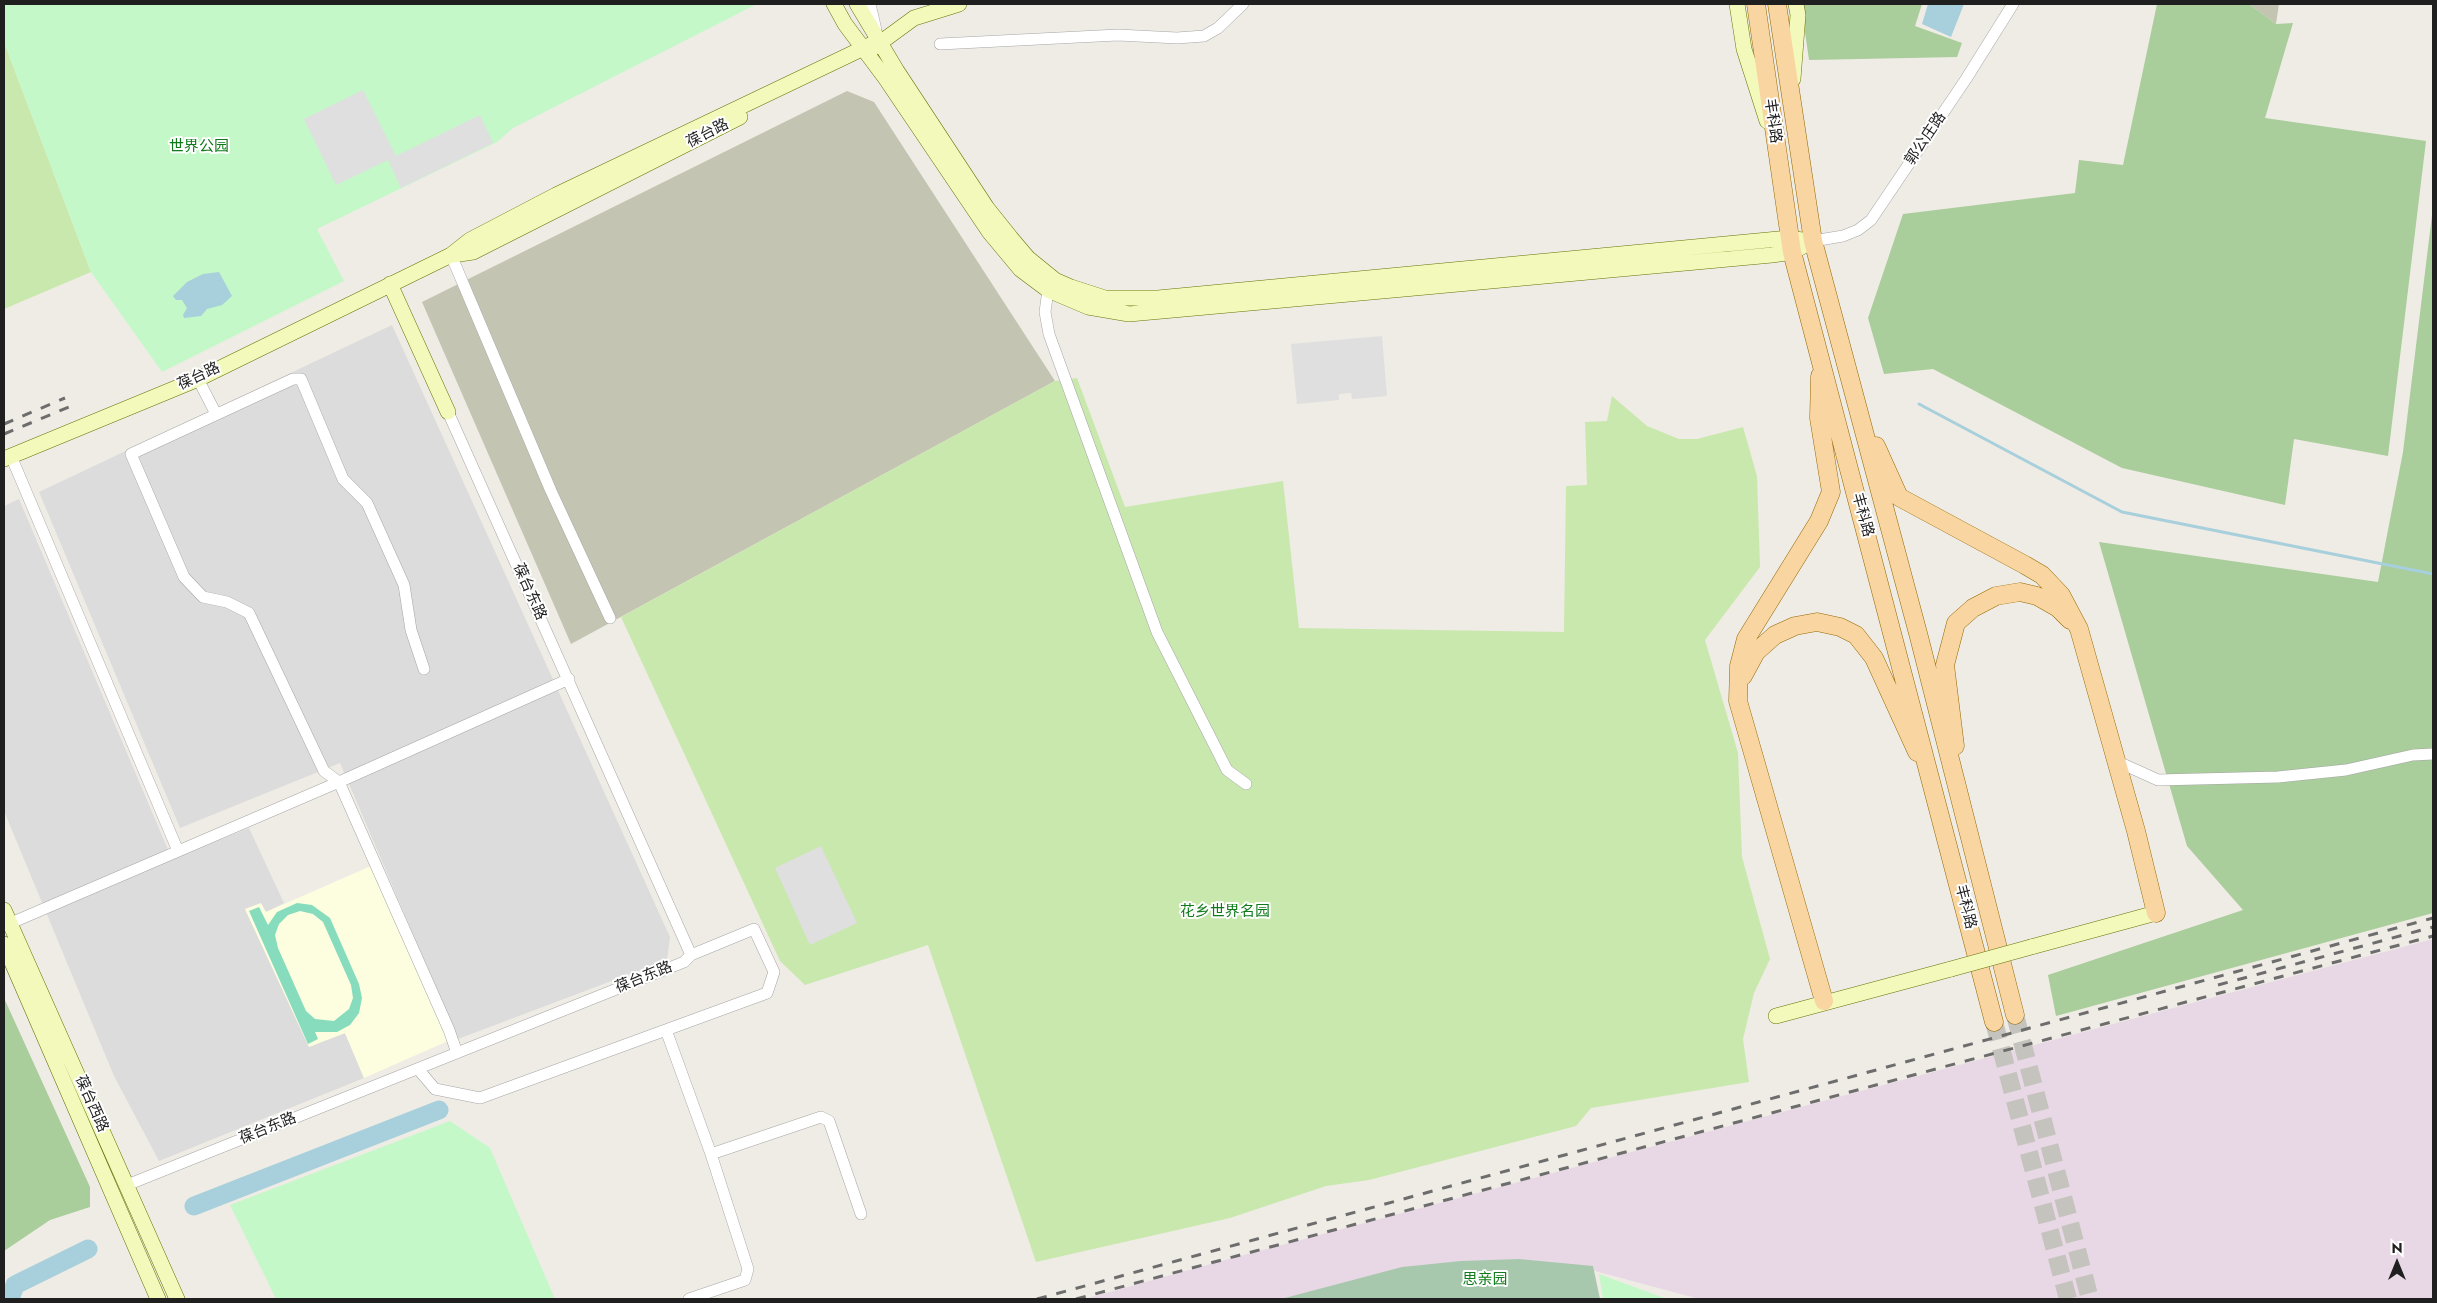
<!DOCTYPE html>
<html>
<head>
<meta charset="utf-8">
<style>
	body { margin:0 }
	#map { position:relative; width:2437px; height:1303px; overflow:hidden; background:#efece5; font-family:Jost,sans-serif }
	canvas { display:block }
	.frame { position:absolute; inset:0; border:5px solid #1f1f1f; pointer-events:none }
	.north { position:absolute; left:2372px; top:1238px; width:50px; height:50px; -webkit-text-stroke:4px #fff; paint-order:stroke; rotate:0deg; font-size:14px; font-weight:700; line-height:20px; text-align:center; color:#1f1f1f }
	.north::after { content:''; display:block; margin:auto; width:18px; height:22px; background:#1f1f1f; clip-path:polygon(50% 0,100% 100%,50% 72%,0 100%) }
</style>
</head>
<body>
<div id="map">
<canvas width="2437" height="1303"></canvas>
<div class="frame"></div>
<div class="north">N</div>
</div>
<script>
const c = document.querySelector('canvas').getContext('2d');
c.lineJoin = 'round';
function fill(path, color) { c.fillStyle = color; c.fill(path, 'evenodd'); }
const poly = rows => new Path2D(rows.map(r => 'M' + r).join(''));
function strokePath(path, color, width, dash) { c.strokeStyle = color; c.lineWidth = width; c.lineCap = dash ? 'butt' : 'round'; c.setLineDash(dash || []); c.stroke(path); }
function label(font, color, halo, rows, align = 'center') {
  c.font = font + ' Jost,"Noto Sans SC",sans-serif'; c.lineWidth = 4; c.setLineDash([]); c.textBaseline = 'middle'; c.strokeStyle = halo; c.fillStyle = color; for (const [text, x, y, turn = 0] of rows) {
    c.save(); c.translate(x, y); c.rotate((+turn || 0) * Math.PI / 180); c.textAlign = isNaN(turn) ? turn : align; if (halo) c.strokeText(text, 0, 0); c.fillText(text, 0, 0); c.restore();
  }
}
const residential = poly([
	[392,325,670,937,667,960,458,1039,340,763,180,828,39,492],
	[19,499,172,859,249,828,284,903,266,912,245,909,309,1046,345,1033,364,1078,159,1161,114,1076,4,811,4,506]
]);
const industrial = poly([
	[2433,939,2433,1299,1699,1299,1595,1271,1488,1262,1284,1299,1084,1299,1229,1259]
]);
const education = poly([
	[371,866,448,1041,364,1078,345,1033,309,1047,245,909,261,903,266,912]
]);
const construction = poly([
	[2249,4,2279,4,2276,24],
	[847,91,874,102,1055,381,571,644,422,302]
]);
const grass = poly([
	[4,42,91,272,4,309],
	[1077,378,1125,507,1283,481,1299,628,1564,632,1566,486,1587,485,1585,422,1607,421,1612,396,1647,426,1679,439,1697,439,1743,427,1757,476,1760,567,1705,640,1738,753,1742,857,1770,959,1754,993,1743,1039,1749,1082,1591,1108,1576,1126,1369,1180,1326,1186,1230,1218,1036,1262,928,945,805,985,780,961,621,617,1055,381]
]);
const forest = poly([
	[1801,4,1922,4,1915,26,1962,43,1957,57,1809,60],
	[2157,4,2249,4,2276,24,2293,23,2265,118,2426,141,2388,456,2294,439,2285,505,2122,468,1933,369,1884,374,1868,318,1903,214,2075,193,2079,160,2123,165],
	[2433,207,2433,913,2056,1016,2048,975,2243,910,2187,846,2099,542,2378,582,2403,452],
	[4,998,90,1187,90,1207,50,1220,4,1251]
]);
const cemetery = poly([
	[1519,1259,1593,1266,1600,1299,1281,1299,1402,1267,1461,1261]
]);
const park = poly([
	[4,4,757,4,513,128,497,142,317,229,344,281,162,372,91,272,4,42],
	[450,1121,490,1148,555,1299,276,1299,230,1205],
	[1599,1274,1667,1299,1603,1299]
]);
const pitch = poly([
	[297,903,312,905,330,918,359,984,362,998,359,1013,350,1025,337,1032,315,1032,318,1039,308,1044,249,911,259,907,268,925,277,912],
	[300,911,313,914,323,922,351,985,353,998,349,1009,334,1021,315,1019,306,1011,278,948,275,935,279,924,288,915]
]);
const parking = poly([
	[363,90,396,156,480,115,493,143,401,188,388,160,336,185,304,119],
	[1382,336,1387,396,1352,399,1351,393,1339,394,1339,400,1297,404,1291,344],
	[821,846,857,923,810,945,775,868]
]);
const water = poly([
	[1928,4,1964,4,1951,37,1922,24],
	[219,272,232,296,222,305,207,309,201,316,184,318,183,315,187,308,182,300,176,300,173,296,187,282,203,274]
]);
const stream = poly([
	[1919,404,2122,512,2433,574]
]);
const river = poly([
	[194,1206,439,1110],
	[10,1299,15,1285,88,1249]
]);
const primaryTunnel = poly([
	[2015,1015,2090,1299],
	[1994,1022,2068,1299]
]);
const street = poly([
	[870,4,876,30],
	[940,44,1118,35,1177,38,1204,36,1218,28,1243,4],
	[1813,241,1843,236,1858,230,1871,220,1966,79,2013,4],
	[451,255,551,491,610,618],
	[1051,285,1048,290,1045,312,1049,334,1157,632,1227,770,1246,784],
	[198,379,216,414],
	[11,456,178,851],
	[424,669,411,630,404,585,367,503,343,479,301,379,293,379,131,454,184,577,203,597,227,602,249,613,324,771,339,782,569,679],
	[2116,761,2158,780,2278,777,2346,770,2413,755,2433,754],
	[4,926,339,782,449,1030,457,1053],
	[666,1030,711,1154,748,1269,745,1280,689,1299],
	[418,1069,435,1089,480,1098,767,993,774,972,754,929,691,955],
	[711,1154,821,1117,829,1121,861,1214],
	[127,1185,684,962,691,955,448,412]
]);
const secondary = poly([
	[834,4,845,24,886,79,990,233,1020,269,1048,290,1088,307,1129,314,1404,289,1772,255,1792,252,1813,241],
	[857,4,897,71,987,208,1011,238,1028,258,1055,280,1071,287,1105,298,1158,298,1789,238,1802,240],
	[1737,4,1744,49,1767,121],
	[873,48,914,18,959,4],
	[1793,79,1798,15,1796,4],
	[453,255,473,252,740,117],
	[390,284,448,412],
	[4,459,198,379,451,255,470,240,556,195,872,44],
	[4,910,177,1299],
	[4,944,158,1299],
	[2031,947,2156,913],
	[1776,1016,1951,969]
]);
const primary = poly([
	[1756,4,1792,252,1994,1022],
	[1777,4,1813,241,1919,637,2015,1015],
	[1820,376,1819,418,1831,492,1819,521,1746,639,1739,666,1738,701,1824,1001],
	[1876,446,1899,497,2025,565,2042,575,2061,595,2079,629,2136,831,2156,913],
	[1743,676,1756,652,1775,635,1795,626,1817,622,1840,627,1856,635,1874,658,1917,752],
	[1955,746,1945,665,1956,623,1973,608,1996,596,2020,592,2037,596,2058,608,2070,620]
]);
const rail = poly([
	[4,424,65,398],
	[4,434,69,407],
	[2218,985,2433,927],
	[1037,1299,2433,918],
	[1076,1299,2433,936]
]);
const secondaryBridge = poly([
	[1951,969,2031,947]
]);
const streetNames = [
	["丰科路",1772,121,82],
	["葆台路",708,134,-27],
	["郭公庄路",1926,139,-56],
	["葆台路",199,377,-25],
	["丰科路",1862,515,75],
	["葆台东路",529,592,66],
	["丰科路",1965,907,76],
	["葆台东路",644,978,-22],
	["葆台西路",91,1104,66],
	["葆台东路",268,1129,-22]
];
const parkNames = [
	["世界公园",199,147],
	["花乡世界名园",1225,912],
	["思亲园",1485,1280]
];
fill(residential, '#dddcdc');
fill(industrial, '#e8d8e5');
fill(education, '#fdfee0');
fill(construction, '#c3c4b1');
fill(grass, '#c9e8ad');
fill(forest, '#a9cd9b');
fill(cemetery, '#a7c8ad');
fill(park, '#c4f8c9');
fill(pitch, '#86dcbd');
fill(parking, '#dfdfdf');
fill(water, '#a7cfdc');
strokePath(stream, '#a7cfdc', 3);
strokePath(river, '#a7cfdc', 19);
strokePath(primaryTunnel, '#c5c3bd', 18, [18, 9]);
strokePath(street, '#a6a6a6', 12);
strokePath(secondary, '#667408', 16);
strokePath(primary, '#956904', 19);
strokePath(street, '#fff', 11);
strokePath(secondary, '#f3f8bb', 15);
strokePath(primary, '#f9d5a1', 18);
strokePath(rail, '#6d6d6d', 3, [10, 10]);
strokePath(secondaryBridge, '#667408', 16, []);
strokePath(secondaryBridge, '#f3f8bb', 15);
label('15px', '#1f1f1f', '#fff', streetNames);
label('15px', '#0f7b1a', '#fff', parkNames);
</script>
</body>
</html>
